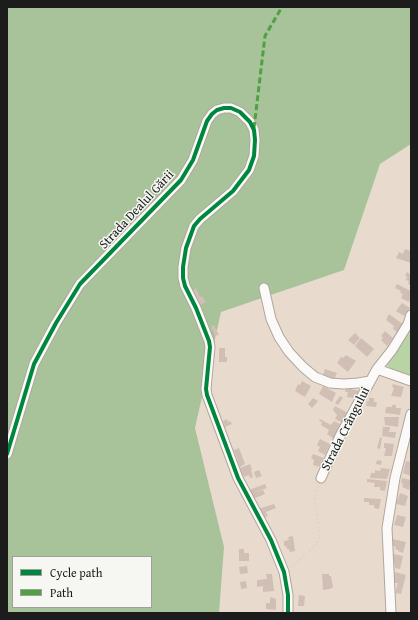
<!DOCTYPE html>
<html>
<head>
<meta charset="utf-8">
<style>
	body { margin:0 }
	#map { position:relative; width:418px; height:620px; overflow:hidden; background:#e8dbcd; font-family:"Gentium Book Plus",serif }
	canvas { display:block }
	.frame { position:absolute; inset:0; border:8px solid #1c1c1c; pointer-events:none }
	.legend { position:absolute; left:12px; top:556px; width:140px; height:52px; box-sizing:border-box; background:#f6f6f2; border:1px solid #9f9f9c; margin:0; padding:5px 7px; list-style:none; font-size:12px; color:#1c1c1c }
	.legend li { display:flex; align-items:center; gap:8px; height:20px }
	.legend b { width:20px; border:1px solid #9f9f9c }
</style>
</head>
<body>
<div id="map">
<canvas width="418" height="620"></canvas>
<div class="frame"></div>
<ul class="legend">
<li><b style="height:5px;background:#00873e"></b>Cycle path</li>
<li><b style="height:5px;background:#4fa141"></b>Path</li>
</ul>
</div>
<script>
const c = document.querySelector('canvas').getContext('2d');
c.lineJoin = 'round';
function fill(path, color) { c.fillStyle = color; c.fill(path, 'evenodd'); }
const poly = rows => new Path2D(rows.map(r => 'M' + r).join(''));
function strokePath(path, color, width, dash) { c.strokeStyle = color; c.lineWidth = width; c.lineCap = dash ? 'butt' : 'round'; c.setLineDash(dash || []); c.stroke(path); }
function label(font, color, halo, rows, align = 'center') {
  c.font = font + ' "Gentium Book Plus",serif'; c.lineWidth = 3; c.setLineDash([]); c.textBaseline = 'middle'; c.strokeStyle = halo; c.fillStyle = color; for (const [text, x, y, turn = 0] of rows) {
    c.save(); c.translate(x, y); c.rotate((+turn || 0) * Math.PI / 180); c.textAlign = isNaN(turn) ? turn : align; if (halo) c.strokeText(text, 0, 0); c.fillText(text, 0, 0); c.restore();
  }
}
const green = poly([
	[411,330,411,377,389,368,387,364]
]);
const forest = poly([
	[7,7,411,7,411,144,380,164,344,270,221,312,195,428,224,547,219,613,7,613],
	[13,557,151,557,151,607,13,607]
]);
const building = poly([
	[405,249,411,251,411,263,396,258,399,252,403,254],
	[407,272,411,275,411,285,408,284,409,281,406,280,407,277,405,276],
	[397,284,411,291,411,297,409,302,401,298,403,294,400,293,401,291,395,288],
	[196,288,200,297,202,296,206,302,200,305,192,291],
	[402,303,410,308,404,316,396,311],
	[389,314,404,325,398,333,393,329,394,326,386,320],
	[214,325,219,335,215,336,211,327],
	[385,331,393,338,387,346,381,340,383,338,381,336],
	[355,333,360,338,354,345,348,340],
	[361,338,374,349,367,357,355,346],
	[219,348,225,348,225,357,227,357,227,362,219,362],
	[346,355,356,361,348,372,337,363,341,357,343,358],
	[325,369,337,373,333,382,325,378,325,376,323,375],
	[302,381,311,386,305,397,295,391,298,384,300,385],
	[393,384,404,387,401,397,391,396,394,388,392,387],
	[323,386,336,393,332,402,319,394],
	[346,388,360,391,360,395,355,394,354,398,347,397,348,392,345,392],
	[340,396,343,398,338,405,335,403],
	[313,398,318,401,312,408,308,404],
	[369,398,374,398,374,402,377,402,376,407,366,406,367,401,369,401],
	[392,405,396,405,396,408,401,408,400,415,385,413,386,407,392,407],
	[335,406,348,413,343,423,335,419,337,415,333,410],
	[384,417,399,417,398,427,385,425],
	[227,419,228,422,230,421,232,424,225,427,223,421],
	[320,419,331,425,334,421,342,425,334,439,327,434,329,430,321,425,322,422,319,421],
	[383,427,390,427,389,432,396,432,395,438,382,436],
	[380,437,382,438,380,449,377,448],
	[320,439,330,444,325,455,318,451,320,447,317,445],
	[384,443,394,444,392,456,384,456,386,448,384,448],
	[239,448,245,464,240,467,234,450],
	[313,454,324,458,320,467,313,465,314,460,311,458],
	[377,460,382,461,381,465,376,464],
	[406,461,411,462,411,476,403,473],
	[250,464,252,469,251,470,253,477,250,478,249,475,244,477,240,468],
	[381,468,390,469,387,479,370,478,371,473,375,473,375,470,380,471],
	[259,470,262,476,256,478,254,472],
	[402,478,411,480,409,490,402,487,403,484,401,483],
	[367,479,387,481,385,491,380,490,380,487,374,487,375,483,367,482],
	[265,484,267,488,253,493,263,490,265,494,253,499,249,490],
	[400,493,408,496,405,506,396,504],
	[364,498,381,499,379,509,374,508,374,505,369,505,369,502,364,502],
	[274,504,276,508,266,512,268,516,263,518,258,509],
	[397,515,406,517,403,527,394,525],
	[293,536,295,551,290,552,289,549,287,549,286,546,284,546,284,541,289,540,288,537],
	[393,539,406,542,403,553,398,551,398,550,395,549,396,547,391,545],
	[239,549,244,549,244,553,249,553,249,561,239,561],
	[393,554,403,556,400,569,395,568,395,565,393,564,394,561,391,560],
	[247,566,248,573,240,574,239,567],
	[395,572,406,575,401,594,395,593,398,583,395,583,395,580,393,579],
	[266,574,272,574,274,591,263,592,263,586,257,587,257,580,267,579],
	[322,574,329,574,329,576,331,576,333,587,330,589,323,590],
	[246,581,247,588,241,589,240,582],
	[299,595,305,596,304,606,298,606],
	[270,597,276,599,276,610,266,609,266,603,270,603]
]);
const path = poly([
	[291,567,307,554,317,543,320,537,315,503,315,493,318,486]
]);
const minor = poly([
	[264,288,271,319,279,337,289,352,303,367,315,377,330,383,344,384,358,383,370,381],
	[377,369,411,381],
	[7,454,34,364,56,323,80,284,181,180,193,160,207,121,212,114,217,110,224,108,231,108,240,112,250,122,254,130,255,140,254,156,249,170,233,191,200,219,194,226,186,248,183,267,183,278,185,286,196,308,209,341,210,347,206,389,207,395,238,478,271,540,284,572,288,595,288,613],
	[321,478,340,436,377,369,392,350,408,324,411,315],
	[391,613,387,528,395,478,411,414]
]);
const quiet = poly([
	[254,128,265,36,282,7]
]);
const cycleway = poly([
	[7,454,34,364,56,323,80,284,181,180,193,160,207,121,212,114,217,110,224,108,231,108,240,112,250,122,254,130,255,140,254,156,249,170,233,191,200,219,194,226,186,248,183,267,183,278,185,286,196,308,209,341,210,347,206,389,207,395,238,478,271,540,284,572,288,595,288,613]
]);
const streetNames = [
	["Strada Dealul Gării",137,210,-47],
	["Strada Crângului",346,429,-63]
];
fill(green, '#b8d3a4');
fill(forest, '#a8c39a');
fill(building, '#d1bfb6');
strokePath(minor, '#afa69d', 11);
strokePath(path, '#d0cdc9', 1.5, [1, 3]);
strokePath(minor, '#fcfaf8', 9);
strokePath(quiet, '#4fa141', 3, [6, 3]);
strokePath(cycleway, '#00873e', 4);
label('13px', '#1c1c1c', '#f6f6f2', streetNames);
</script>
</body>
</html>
